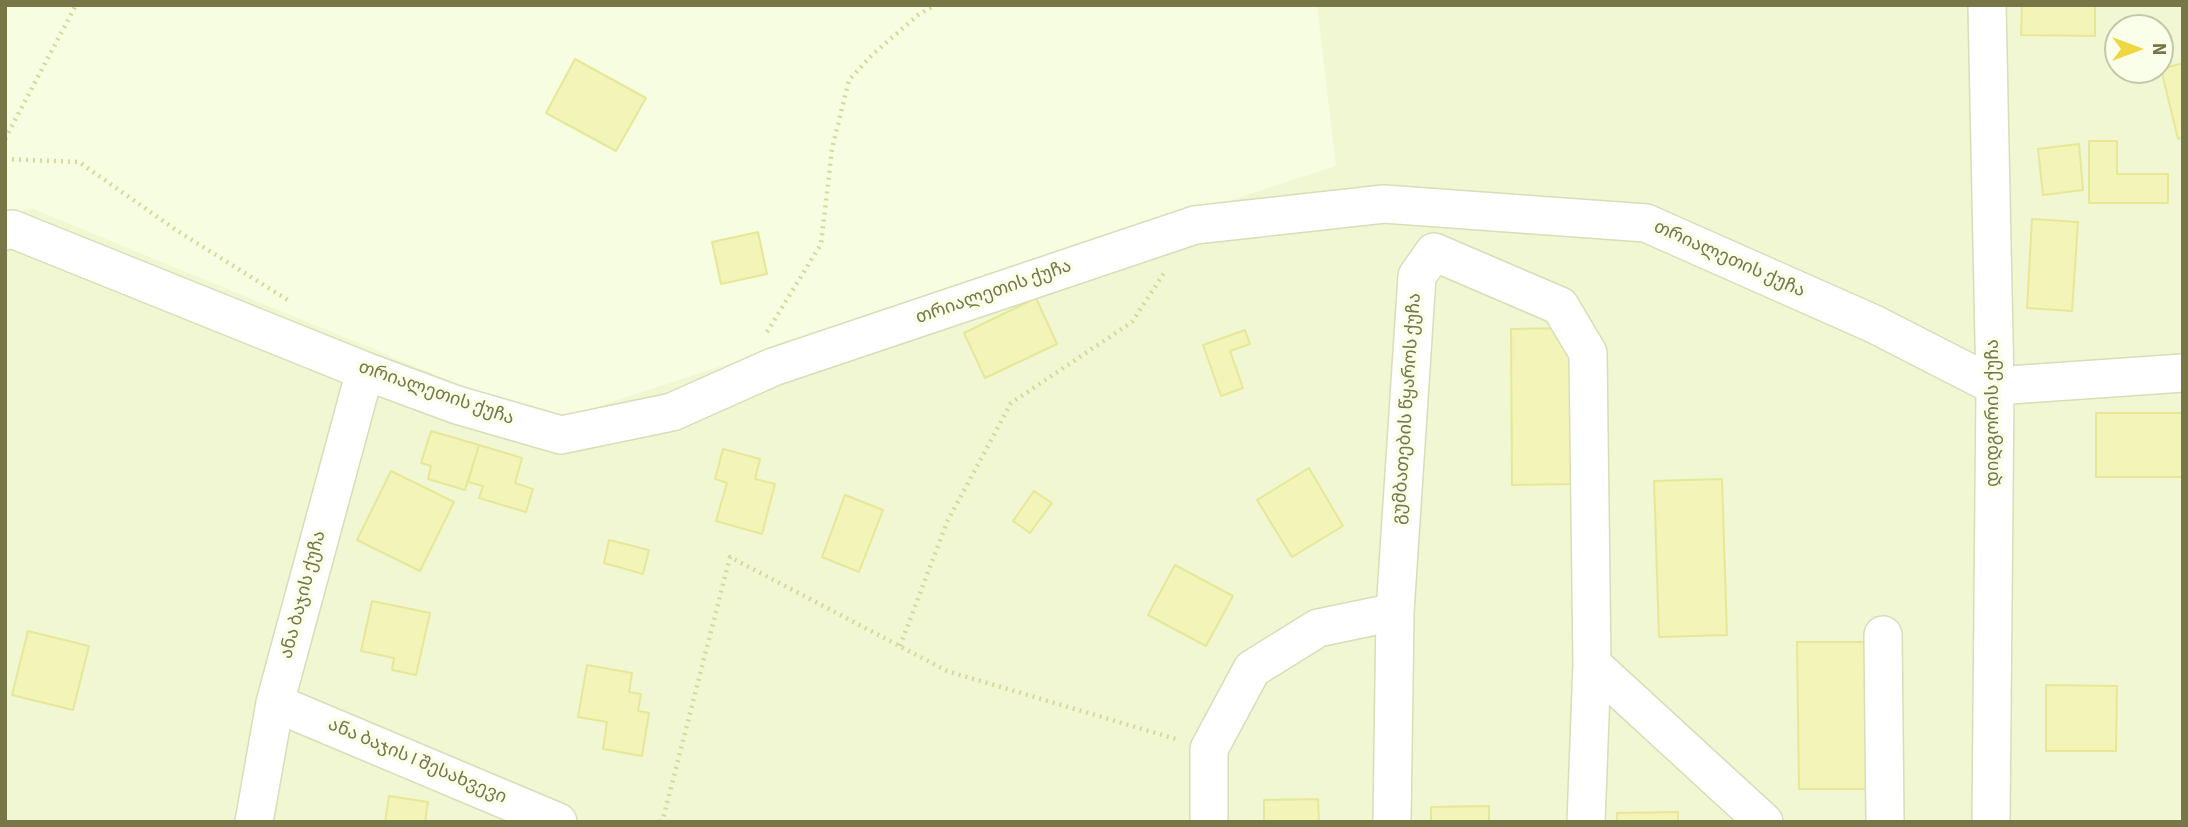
<!DOCTYPE html>
<html>
<head>
<meta charset="utf-8">
<style>
	body { margin:0 }
	#map { position:relative; width:2188px; height:827px; overflow:hidden; background:#f6fde1; font-family:"Source Sans 3",sans-serif }
	canvas { display:block }
	.frame { position:absolute; inset:0; border:7px solid #767647; pointer-events:none }
	.north { position:absolute; left:2104px; top:14px; width:70px; height:70px; box-sizing:border-box; background:#f9ffe9; border:2px solid #c5c8a8; border-radius:50%; rotate:90deg; font-size:19px; font-weight:700; line-height:28px; text-align:center; color:#767647 }
	.north::after { content:''; display:block; margin:auto; width:24px; height:32px; background:#eed740; clip-path:polygon(50% 0,100% 100%,50% 72%,0 100%) }
</style>
</head>
<body>
<div id="map">
<canvas width="2188" height="827"></canvas>
<div class="frame"></div>
<div class="north">N</div>
</div>
<script>
const c = document.querySelector('canvas').getContext('2d');
c.lineJoin = 'round';
function fill(path, color) { c.fillStyle = color; c.fill(path, 'evenodd'); }
const poly = rows => new Path2D(rows.map(r => 'M' + r).join(''));
function strokePath(path, color, width, dash) { c.strokeStyle = color; c.lineWidth = width; c.lineCap = dash ? 'butt' : 'round'; c.setLineDash(dash || []); c.stroke(path); }
function label(font, color, halo, rows, align = 'center') {
  c.font = font + ' "Source Sans 3","Noto Sans Georgian",sans-serif'; c.lineWidth = 7; c.setLineDash([]); c.textBaseline = 'middle'; c.strokeStyle = halo; c.fillStyle = color; for (const [text, x, y, turn = 0] of rows) {
    c.save(); c.translate(x, y); c.rotate((+turn || 0) * Math.PI / 180); c.textAlign = isNaN(turn) ? turn : align; if (halo) c.strokeText(text, 0, 0); c.fillText(text, 0, 0); c.restore();
  }
}
const residential = poly([
	[1317,5,2183,5,2183,822,5,822,5,213,33,209,550,422,1336,166],
	[2118,28,2160,28,2160,70,2118,70]
]);
const building = poly([
	[2022,5,2095,5,2095,36,2021,35,2022,5],
	[575,59,646,98,616,151,546,113,575,59],
	[2183,63,2183,138,2178,139,2161,69,2183,63],
	[2089,141,2117,141,2117,174,2168,174,2168,203,2089,203,2089,141],
	[2079,144,2083,190,2043,195,2038,149,2079,144],
	[2032,219,2078,222,2072,311,2027,308,2032,219],
	[758,232,767,274,721,284,712,242,758,232],
	[1036,298,1057,344,985,378,964,333,1036,298],
	[1570,328,1572,484,1512,485,1511,329,1570,328],
	[1245,330,1250,344,1230,351,1243,388,1221,396,1203,345,1245,330],
	[2096,413,2183,413,2183,477,2096,477,2096,413],
	[431,431,479,445,465,490,428,479,431,466,421,463,431,431],
	[479,445,522,458,515,483,533,489,526,512,479,498,483,486,468,482,479,445],
	[723,449,760,459,755,479,775,484,762,534,716,521,727,483,715,479,723,449],
	[1309,468,1343,526,1292,557,1257,500,1309,468],
	[391,471,454,502,420,571,357,540,391,471],
	[1722,479,1727,635,1659,637,1654,481,1722,479],
	[1034,491,1052,503,1030,533,1013,521,1034,491],
	[845,495,883,510,859,572,822,557,845,495],
	[609,540,649,550,643,574,604,563,609,540],
	[1175,565,1233,596,1206,646,1148,615,1175,565],
	[372,601,430,613,416,675,392,670,394,658,361,651,372,601],
	[28,631,89,646,73,710,12,695,28,631],
	[1797,642,1869,642,1871,789,1799,789,1797,642],
	[587,665,632,673,629,692,641,694,638,711,649,713,642,756,603,749,607,722,578,717,587,665],
	[2046,685,2117,686,2116,751,2046,751,2046,685],
	[389,796,428,802,425,822,385,822,389,796],
	[1318,799,1319,822,1264,822,1264,800,1318,799],
	[1489,806,1489,822,1431,822,1431,807,1489,806],
	[1678,812,1678,822,1617,822,1617,813,1678,812]
]);
const path = poly([
	[5,139,76,5],
	[5,159,79,162,176,230,291,302],
	[767,332,821,244,832,149,849,80,872,55,918,15,935,5],
	[900,646,947,522,1011,403,1132,322,1164,273],
	[660,822,663,819,730,557,947,671,1179,740]
]);
const minor = poly([
	[1987,5,1995,386,1991,822],
	[5,231,12,229,365,371,457,405,561,435,672,412,773,367,1195,225,1384,204,1646,223,1874,324,1995,386,2183,373],
	[1883,635,1885,822],
	[275,703,558,822],
	[254,822,275,703,365,371],
	[1209,822,1209,749,1252,669,1318,628,1395,612],
	[1392,822,1395,612,1417,276,1434,252,1560,306,1588,353,1592,664,1764,822],
	[1586,822,1592,664]
]);
const streetNames = [
	["თრიალეთის ქუჩა",1729,260,24],
	["თრიალეთის ქუჩა",994,293,-19],
	["თრიალეთის ქუჩა",436,394,19],
	["გუმბათების წყაროს ქუჩა",1408,409,-86],
	["დიდგორის ქუჩა",1994,413,-90],
	["ანა ბაჯის ქუჩა",304,595,-75],
	["ანა ბაჯის I შესახვევი",417,762,23]
];
fill(residential, '#f0f7d2');
fill(building, '#f2f4b8');
strokePath(building, '#e6e897', 2);
strokePath(minor, '#d9ddb8', 40);
strokePath(path, '#d7d99b', 4.5, [2, 5]);
strokePath(minor, '#fff', 37);
label('18px', '#767647', '#f9ffe9', streetNames);
</script>
</body>
</html>
